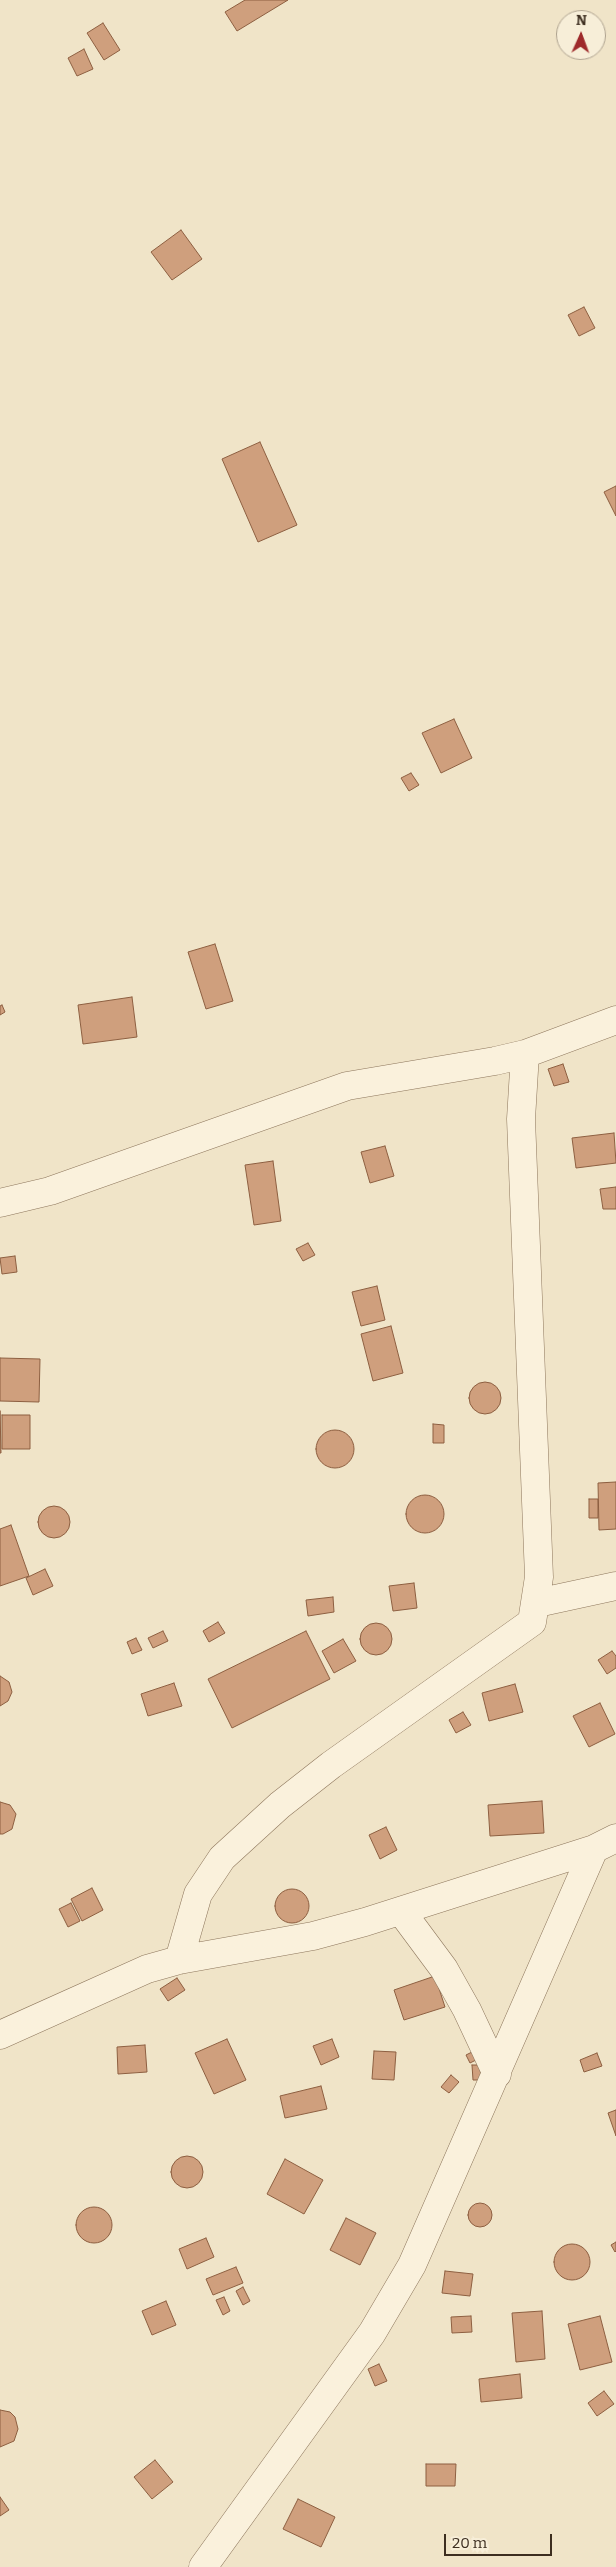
<!DOCTYPE html>
<html>
<head>
<meta charset="utf-8">
<style>
	body { margin:0 }
	#map { position:relative; width:616px; height:2567px; overflow:hidden; background:#f0e4c8; font-family:Bitter,serif }
	canvas { display:block }
	.north { position:absolute; left:556px; top:10px; width:50px; height:50px; box-sizing:border-box; background:#f7eed8; border:1px solid #ada18e; border-radius:50%; rotate:2deg; font-size:14px; font-weight:700; line-height:20px; text-align:center; color:#3d2e20 }
	.north::after { content:''; display:block; margin:auto; width:18px; height:22px; background:#9e2a2b; clip-path:polygon(50% 0,100% 100%,50% 72%,0 100%) }
	.scale { position:absolute; left:444px; top:2534px; width:108px; height:22px; box-sizing:border-box; border:2px solid #3d2e20; border-top:0; padding-left:6px; font-size:15px; line-height:18px; white-space:nowrap; color:#3d2e20; -webkit-text-stroke:4px #f7eed8; paint-order:stroke }
</style>
</head>
<body>
<div id="map">
<canvas width="616" height="2567"></canvas>
<div class="north">N</div>
<div class="scale">20 m</div>
</div>
<script>
const c = document.querySelector('canvas').getContext('2d');
c.lineJoin = 'round';
function fill(path, color) { c.fillStyle = color; c.fill(path, 'evenodd'); }
const poly = rows => new Path2D(rows.map(r => 'M' + r).join(''));
function strokePath(path, color, width, dash) { c.strokeStyle = color; c.lineWidth = width; c.lineCap = dash ? 'butt' : 'round'; c.setLineDash(dash || []); c.stroke(path); }
const building = poly([
	[245,0,288,0,237,31,225,12,245,0],
	[103,23,120,50,104,60,87,33,103,23],
	[84,49,93,69,77,76,68,58,84,49],
	[181,230,202,259,172,280,151,252,181,230],
	[584,307,595,328,579,336,568,315,584,307],
	[260,442,297,525,258,542,222,459,260,442],
	[616,486,616,516,604,492,616,486],
	[454,719,472,758,441,773,422,733,454,719],
	[411,773,419,785,409,791,401,778,411,773],
	[215,944,233,1001,206,1009,188,952,215,944],
	[132,997,137,1037,83,1044,78,1005,132,997],
	[2,1005,5,1012,0,1015,0,1006,2,1005],
	[563,1064,569,1082,554,1086,548,1069,563,1064],
	[614,1133,616,1163,576,1168,572,1138,614,1133],
	[385,1146,394,1176,370,1183,361,1152,385,1146],
	[273,1161,281,1221,254,1225,245,1165,273,1161],
	[616,1187,616,1209,603,1209,600,1189,616,1187],
	[308,1243,315,1255,303,1261,296,1249,308,1243],
	[15,1256,17,1272,2,1274,0,1258,15,1256],
	[377,1286,385,1320,361,1326,352,1292,377,1286],
	[391,1326,403,1373,373,1381,361,1334,391,1326],
	[0,1358,40,1359,39,1402,0,1401,0,1358],
	'469 1398a16 16 0 1 1 32 0a16 16 0 1 1-32 0Z',
	[0,1411,1,1453,0,1453,0,1411],
	[2,1415,30,1415,30,1449,2,1449,2,1415],
	[433,1424,444,1425,444,1443,433,1443,433,1424],
	'316 1449a19 19 0 1 1 38 0a19 19 0 1 1-38 0Z',
	[616,1482,616,1529,599,1530,598,1483,616,1482],
	'406 1514a19 19 0 1 1 38 0a19 19 0 1 1-38 0Z',
	[589,1499,598,1499,598,1518,589,1518,589,1499],
	'38 1522a16 16 0 1 1 32 0a16 16 0 1 1-32 0Z',
	[11,1525,29,1576,0,1586,0,1529,11,1525],
	[45,1569,53,1586,33,1595,26,1578,45,1569],
	[414,1583,417,1608,393,1611,389,1586,414,1583],
	[333,1597,334,1612,308,1616,306,1600,333,1597],
	[218,1622,225,1633,209,1642,203,1631,218,1622],
	'360 1639a16 16 0 1 1 32 0a16 16 0 1 1-32 0Z',
	[163,1631,168,1641,153,1648,148,1638,163,1631],
	[306,1631,330,1679,232,1728,208,1679,306,1631],
	[136,1638,142,1650,132,1654,127,1642,136,1638],
	[343,1639,356,1661,334,1673,322,1651,343,1639],
	[612,1651,616,1656,616,1668,607,1674,598,1660,612,1651],
	[0,1676,9,1682,12,1692,8,1701,0,1706,0,1676],
	[174,1683,182,1706,148,1716,141,1694,174,1683],
	[515,1684,523,1712,489,1721,482,1693,515,1684],
	[600,1703,615,1734,589,1747,573,1716,600,1703],
	[463,1712,471,1725,456,1733,449,1720,463,1712],
	[542,1801,544,1833,490,1836,488,1805,542,1801],
	[0,1802,10,1805,16,1814,12,1829,3,1834,0,1834,0,1802],
	[386,1827,397,1850,380,1859,369,1835,386,1827],
	[92,1888,103,1910,82,1921,71,1899,92,1888],
	'275 1906a17 17 0 1 1 34 0a17 17 0 1 1-34 0Z',
	[71,1903,80,1921,68,1927,59,1909,71,1903],
	[435,1976,445,2007,404,2020,394,1990,435,1976],
	[177,1978,185,1990,168,2001,160,1989,177,1978],
	[227,2039,246,2080,214,2094,195,2053,227,2039],
	[332,2039,339,2057,321,2065,313,2046,332,2039],
	[145,2045,147,2072,118,2074,117,2047,145,2045],
	[478,2049,482,2057,470,2063,466,2055,478,2049],
	[374,2051,396,2052,394,2080,372,2079,374,2051],
	[597,2053,602,2066,584,2072,580,2060,597,2053],
	[472,2065,480,2065,481,2080,473,2080,472,2065],
	[451,2075,459,2082,449,2093,441,2087,451,2075],
	[321,2086,327,2109,285,2118,280,2096,321,2086],
	[616,2110,616,2136,608,2113,616,2110],
	'171 2172a16 16 0 1 1 32 0a16 16 0 1 1-32 0Z',
	[285,2159,323,2180,304,2214,267,2194,285,2159],
	'468 2215a12 12 0 1 1 24 0a12 12 0 1 1-24 0Z',
	'76 2225a18 18 0 1 1 36 0a18 18 0 1 1-36 0Z',
	[346,2218,376,2233,360,2265,330,2250,346,2218],
	[206,2238,214,2257,187,2269,179,2249,206,2238],
	[616,2242,616,2251,615,2252,611,2245,616,2242],
	'554 2262a18 18 0 1 1 36 0a18 18 0 1 1-36 0Z',
	[236,2267,243,2283,213,2295,206,2279,236,2267],
	[445,2271,473,2274,470,2296,442,2293,445,2271],
	[243,2287,250,2301,243,2305,236,2291,243,2287],
	[224,2297,230,2311,223,2315,216,2300,224,2297],
	[166,2301,176,2325,152,2335,142,2311,166,2301],
	[542,2311,545,2359,516,2362,512,2313,542,2311],
	[471,2316,472,2332,452,2333,451,2317,471,2316],
	[600,2316,612,2362,580,2370,568,2324,600,2316],
	[379,2364,387,2381,375,2386,368,2369,379,2364],
	[520,2374,522,2398,481,2402,479,2379,520,2374],
	[604,2391,614,2404,597,2416,588,2403,604,2391],
	[0,2410,10,2412,15,2417,18,2429,14,2441,0,2447,0,2410],
	[155,2460,173,2482,152,2499,134,2477,155,2460],
	[426,2464,456,2464,455,2486,426,2486,426,2464],
	[0,2497,9,2510,0,2516,0,2497],
	[298,2499,335,2517,321,2547,283,2529,298,2499]
]);
const minor = poly([
	[0,1203,50,1191,347,1086,495,1061,525,1054,616,1020],
	[537,1603,616,1586],
	[401,1911,444,1969,467,2010,497,2074],
	[179,1960,198,1894,222,1858,280,1805,331,1765,532,1622,539,1577,521,1119,525,1054],
	[0,2035,147,1969,179,1960,313,1936,365,1922,594,1849,616,1838],
	[203,2567,372,2333,412,2265,594,1849]
]);
fill(building, '#cf9f7d');
strokePath(building, '#8d5f41', 1);
strokePath(minor, '#8d765c', 29);
strokePath(minor, '#faf1dc', 28);
</script>
</body>
</html>
